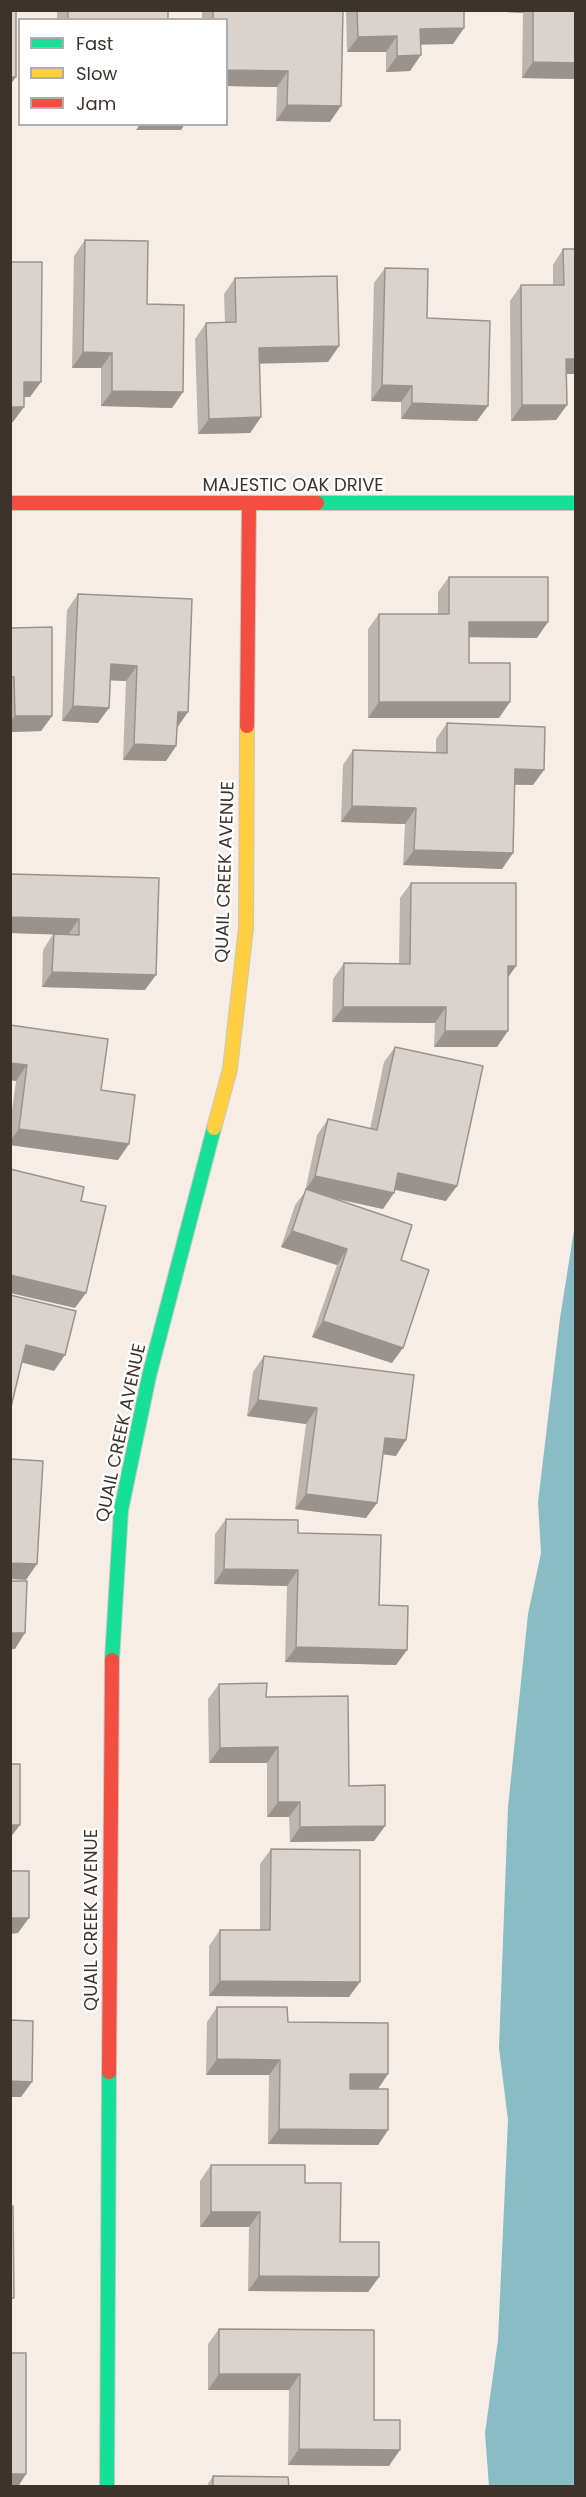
<!DOCTYPE html>
<html>
<head>
<meta charset="utf-8">
<style>
	body { margin:0 }
	#map { position:relative; width:586px; height:2497px; overflow:hidden; background:#f7ede7; font-family:Poppins,sans-serif }
	canvas { display:block }
	.frame { position:absolute; inset:0; border:12px solid #3c332d; pointer-events:none }
	.legend { position:absolute; left:18px; top:18px; width:210px; height:108px; box-sizing:border-box; background:#fff; border:2px solid #b1adab; margin:0; padding:8px 10px; list-style:none; font-size:18px; color:#3c332d }
	.legend li { display:flex; align-items:center; gap:12px; height:30px }
	.legend b { width:30px; border:2px solid #b1adab }
</style>
</head>
<body>
<div id="map">
<canvas width="586" height="2497"></canvas>
<div class="frame"></div>
<ul class="legend">
<li><b style="height:8px;background:#16e098"></b>Fast</li>
<li><b style="height:8px;background:#ffcf43"></b>Slow</li>
<li><b style="height:8px;background:#f24e42"></b>Jam</li>
</ul>
</div>
<script>
const c = document.querySelector('canvas').getContext('2d');
c.lineJoin = 'round';
function fill(path, color) { c.fillStyle = color; c.fill(path, 'evenodd'); }
const poly = rows => new Path2D(rows.map(r => 'M' + r).join(''));
function strokePath(path, color, width, dash) { c.strokeStyle = color; c.lineWidth = width; c.lineCap = dash ? 'butt' : 'round'; c.setLineDash(dash || []); c.stroke(path); }
function label(font, color, halo, rows, align = 'center') {
  c.font = font + ' Poppins,sans-serif'; c.lineWidth = 5; c.setLineDash([]); c.textBaseline = 'middle'; c.strokeStyle = halo; c.fillStyle = color; for (const [text, x, y, turn = 0] of rows) {
    c.save(); c.translate(x, y); c.rotate((+turn || 0) * Math.PI / 180); c.textAlign = isNaN(turn) ? turn : align; if (halo) c.strokeText(text, 0, 0); c.fillText(text, 0, 0); c.restore();
  }
}
const water = poly([
	[575,1224,575,2486,489,2486,485,2433,498,2340,508,2120,499,2048,508,1807,528,1614,541,1553,538,1502,560,1318]
]);
const fast = poly([
	[317,503,576,503],
	[112,1660,121,1510,149,1376,214,1128],
	[107,2486,109,2072]
]);
const slow = poly([
	[214,1128,230,1069,246,928,247,726]
]);
const jam = poly([
	[10,503,317,503],
	[247,726,249,504],
	[109,2072,112,1660]
]);
const wall = poly([
	[57,10,168,10,168,20,57,20],
	[202,10,343,10,330,122,276,121,277,87,226,86,226,20,202,20],
	[346,10,464,10,464,28,453,44,421,44,410,71,386,72,386,52,347,52],
	[505,10,576,10,576,79,522,78,523,13,505,12],
	[85,240,147,304,183,392,172,408,101,406,101,368,72,368,74,256],
	[563,249,576,249,576,374,566,374,567,405,556,420,511,421,510,301,521,285,553,285,553,265],
	[385,268,427,318,477,421,401,419,401,402,371,401,374,283],
	[235,278,339,346,328,362,259,363,261,417,250,433,198,434,195,339,206,323,225,323,224,294],
	[449,577,537,638,469,637,469,663,499,718,368,718,368,629,379,614,438,614,438,592],
	[78,594,192,599,177,727,176,746,166,761,123,760,126,681,110,680,98,723,62,721,67,610],
	[10,628,52,716,41,731,10,732],
	[447,723,533,785,515,785,513,853,502,869,403,865,405,824,341,822,343,765,353,750,436,753,436,739],
	[159,878,145,990,42,987,43,950,53,934,10,933],
	[411,883,508,978,497,1047,434,1047,435,1023,332,1022,333,979,344,963,399,964,400,898],
	[10,1025,101,1090,118,1160,10,1145,10,1125,16,1081,10,1080],
	[395,1047,446,1201,395,1190,383,1209,329,1197,401,1260,392,1363,312,1337,337,1265,281,1247,295,1205,305,1192,317,1135,328,1119,370,1129,384,1062],
	[264,1356,396,1456,383,1454,366,1518,295,1509,306,1424,247,1416,253,1372],
	[226,1519,298,1533,379,1605,407,1650,396,1665,285,1662,287,1586,214,1584,215,1534],
	[219,1684,266,1697,385,1826,374,1841,290,1842,289,1817,267,1817,267,1763,209,1763,208,1699],
	[271,1849,349,1997,209,1996,209,1946,220,1930,260,1930,260,1864],
	[217,2007,288,2022,388,2074,378,2089,388,2130,378,2145,268,2144,269,2075,206,2075,207,2022],
	[211,2165,305,2183,340,2242,379,2277,368,2292,248,2291,249,2227,200,2227,200,2181],
	[219,2329,374,2330,374,2420,389,2466,288,2465,289,2390,208,2390,208,2344],
	[213,2476,289,2487,206,2487]
]);
const shadedWall = poly([
	[507,10,524,10,523,13,505,12],
	[464,28,453,44,410,45,420,29],
	[397,36,386,52,347,52,358,37],
	[421,55,410,71,386,72,397,56],
	[533,62,576,63,576,79,522,78],
	[226,70,288,71,277,87,226,86],
	[10,77,16,77,10,85],
	[287,105,341,106,330,122,276,121],
	[140,124,185,124,181,130,136,130],
	[339,346,328,362,248,364,259,348],
	[83,352,112,353,101,368,72,368],
	[566,359,576,359,576,374,555,374],
	[24,382,41,382,30,397,14,397],
	[382,385,412,386,401,402,371,401],
	[112,391,183,392,172,408,101,406],
	[412,403,488,406,477,421,401,419],
	[522,405,567,405,556,420,511,421],
	[10,407,24,407,13,422,10,422],
	[261,417,250,433,198,434,209,419],
	[469,622,548,622,537,638,458,637],
	[111,664,137,666,126,681,100,680],
	[379,702,510,702,499,718,368,718],
	[73,706,109,708,98,723,62,721],
	[178,712,188,712,177,728],
	[15,716,52,716,41,731,10,732,10,722],
	[134,744,176,746,166,761,123,760],
	[515,769,544,770,533,785,505,784],
	[352,806,416,808,405,824,341,822],
	[414,850,513,853,502,869,403,865],
	[10,917,79,919,68,935,10,933],
	[508,966,516,966,505,982],
	[52,972,156,975,145,990,42,987],
	[343,1007,446,1007,435,1023,332,1022],
	[445,1031,508,1031,497,1047,434,1047],
	[10,1063,27,1065,16,1081,10,1080],
	[19,1129,129,1144,118,1160,10,1145,10,1141],
	[398,1173,457,1186,446,1201,388,1188],
	[315,1176,394,1193,383,1209,305,1192,306,1189,304,1192],
	[292,1231,347,1249,337,1265,281,1247],
	[10,1275,86,1293,75,1308,10,1293],
	[323,1321,403,1348,392,1363,312,1337],
	[26,1345,65,1355,54,1371,16,1361],
	[258,1400,317,1408,306,1424,247,1416],
	[385,1438,406,1440,396,1456,374,1453],
	[306,1494,377,1503,366,1518,295,1509],
	[10,1563,37,1564,26,1580,10,1579],
	[224,1569,298,1570,287,1586,214,1584],
	[10,1633,25,1633,15,1649,10,1649],
	[296,1647,407,1650,396,1665,285,1662],
	[278,1747,267,1763,209,1763,220,1748],
	[278,1802,300,1802,289,1817,267,1817],
	[10,1825,20,1825,10,1838],
	[385,1826,374,1841,290,1842,300,1827],
	[10,1918,29,1918,18,1933,10,1934],
	[220,1981,360,1982,349,1997,209,1996],
	[217,2059,280,2060,269,2075,206,2075],
	[350,2074,388,2074,377,2090,339,2090],
	[10,2081,32,2082,21,2097,10,2097],
	[279,2129,388,2130,378,2145,268,2144],
	[211,2212,260,2212,249,2227,200,2227],
	[259,2276,379,2277,368,2292,248,2291],
	[219,2374,300,2374,289,2390,208,2390],
	[299,2449,400,2450,389,2466,288,2465],
	[10,2474,26,2474,18,2487,10,2487]
]);
const building = poly([
	[10,10,16,10,16,77,10,77,10,10],
	[68,10,168,10,168,20,68,20,68,10],
	[213,10,343,10,341,106,287,105,288,71,226,70,226,20,213,20,213,10],
	[357,10,464,10,464,28,420,29,421,55,397,56,397,36,358,37,357,10],
	[533,10,576,10,576,63,533,62,533,10],
	[85,240,148,241,147,304,184,305,183,392,112,391,112,353,83,352,85,240],
	[563,249,576,249,576,359,566,359,567,405,522,405,521,285,564,285,563,249],
	[10,262,42,262,41,382,24,382,24,407,10,407,10,262],
	[385,268,428,269,427,318,490,321,488,406,412,403,412,386,382,385,385,268],
	[337,276,339,346,259,348,261,417,209,419,206,323,236,322,235,278,337,276],
	[449,577,548,577,548,622,469,622,469,663,510,663,510,702,379,702,379,614,449,614,449,577],
	[78,594,192,599,188,712,178,712,176,746,134,744,137,666,111,664,109,708,73,706,78,594],
	[52,627,52,716,15,716,14,677,10,677,10,628,52,627],
	[447,723,545,727,544,770,515,769,513,853,414,850,416,808,352,806,353,750,447,753,447,723],
	[10,874,159,878,156,975,52,972,54,934,79,935,79,919,10,917,10,874],
	[411,883,516,883,516,966,508,966,508,1031,445,1031,446,1007,343,1007,344,963,410,964,411,883],
	[10,1025,108,1039,101,1090,135,1095,129,1144,19,1129,27,1065,10,1063,10,1025],
	[395,1047,483,1066,457,1186,398,1173,394,1193,315,1176,328,1119,377,1130,395,1047],
	[10,1169,84,1187,81,1201,106,1206,86,1293,10,1275,10,1169],
	[306,1189,412,1225,401,1260,429,1270,403,1348,323,1321,347,1249,292,1231,306,1189],
	[10,1295,76,1311,65,1355,26,1345,10,1411,10,1295],
	[264,1356,414,1375,406,1440,385,1438,377,1503,306,1494,317,1408,258,1400,264,1356],
	[10,1459,43,1461,37,1564,10,1563,10,1459],
	[226,1519,298,1520,298,1533,381,1535,379,1605,408,1606,407,1650,296,1647,298,1570,224,1569,226,1519],
	[10,1581,27,1581,25,1633,10,1633,10,1581],
	[267,1683,266,1697,348,1696,349,1786,385,1785,385,1826,300,1827,300,1802,278,1802,278,1747,220,1748,219,1684,267,1683],
	[10,1764,20,1764,20,1825,10,1825,10,1764],
	[271,1849,360,1850,360,1982,220,1981,220,1930,270,1930,271,1849],
	[10,1871,29,1871,29,1918,10,1918,10,1871],
	[217,2007,287,2007,288,2022,388,2023,388,2074,350,2074,350,2089,388,2089,388,2130,279,2129,280,2060,217,2059,217,2007],
	[10,2020,33,2021,32,2082,10,2081,10,2020],
	[211,2165,305,2165,305,2183,341,2183,340,2242,379,2242,379,2277,259,2276,260,2212,211,2212,211,2165],
	[10,2206,13,2206,14,2298,10,2298,10,2206],
	[219,2329,374,2330,374,2420,400,2420,400,2450,299,2449,300,2374,219,2374,219,2329],
	[10,2353,26,2353,26,2474,10,2474,10,2353],
	[213,2476,288,2477,289,2487,213,2487,213,2476]
]);
const streetNames = [
	["MAJESTIC OAK DRIVE",293,486],
	["QUAIL CREEK AVENUE",226,872,-88],
	["QUAIL CREEK AVENUE",122,1433,-78],
	["QUAIL CREEK AVENUE",92,1920,-90]
];
fill(water, '#88bdc5');
strokePath(fast, '#cdc5bf', 16);
strokePath(slow, '#cdc5bf', 16);
strokePath(jam, '#cdc5bf', 16);
strokePath(fast, '#16e098', 14);
strokePath(slow, '#ffcf43', 14);
strokePath(jam, '#f24e42', 14);
fill(wall, '#bbb5b0');
fill(shadedWall, '#999390');
fill(building, '#dad2cd');
strokePath(building, '#999390', 1.5);
label('18px', '#3c332d', '#fff', streetNames);
</script>
</body>
</html>
